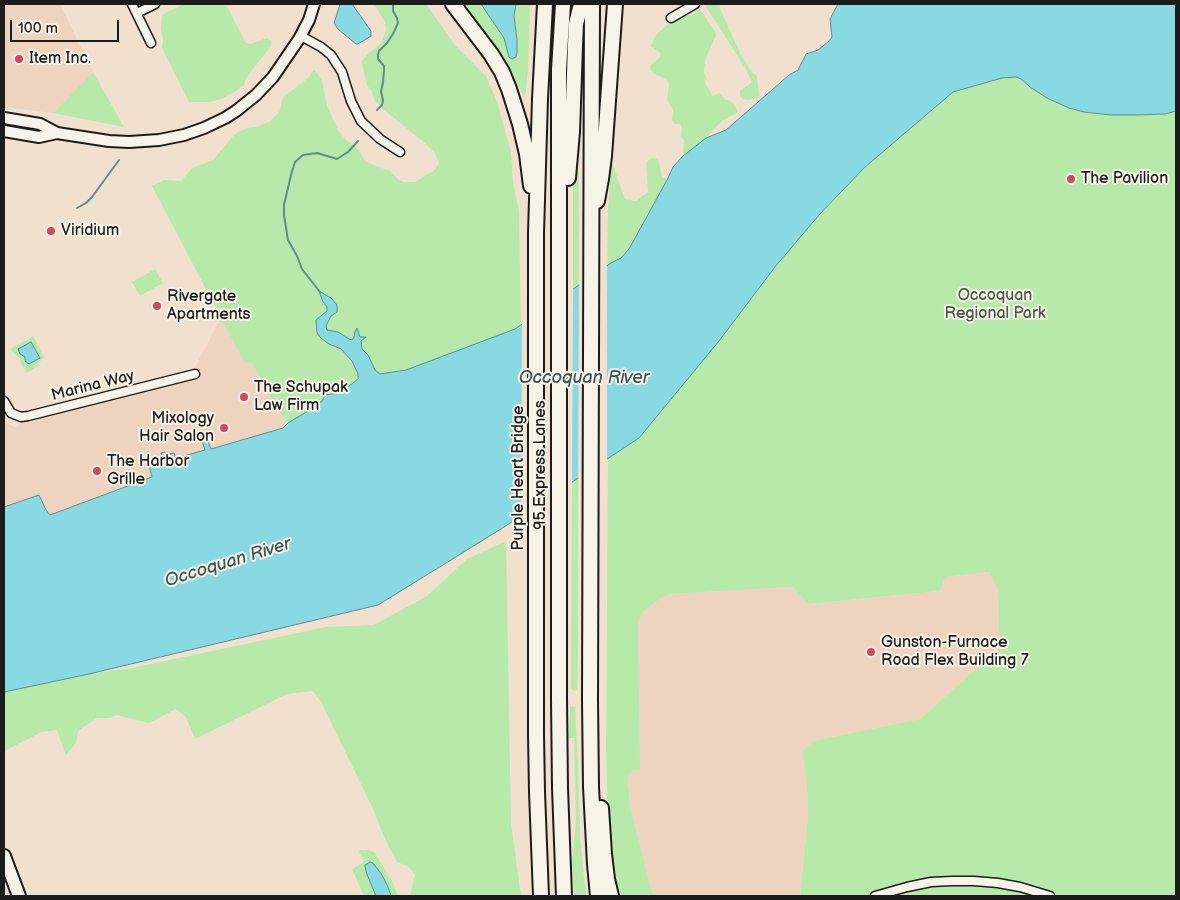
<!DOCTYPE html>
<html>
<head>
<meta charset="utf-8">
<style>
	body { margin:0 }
	#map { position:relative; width:1180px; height:900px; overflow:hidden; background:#f2e0cf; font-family:"Balsamiq Sans",sans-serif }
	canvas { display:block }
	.frame { position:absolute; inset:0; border:5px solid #1c1c1c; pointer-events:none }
	.scale { position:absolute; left:10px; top:20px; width:109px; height:22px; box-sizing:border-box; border:2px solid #1c1c1c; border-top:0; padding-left:6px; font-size:15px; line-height:18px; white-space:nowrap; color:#1c1c1c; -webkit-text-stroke:4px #f7f3e8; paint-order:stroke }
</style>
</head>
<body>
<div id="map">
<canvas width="1180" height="900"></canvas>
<div class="frame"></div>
<div class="scale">100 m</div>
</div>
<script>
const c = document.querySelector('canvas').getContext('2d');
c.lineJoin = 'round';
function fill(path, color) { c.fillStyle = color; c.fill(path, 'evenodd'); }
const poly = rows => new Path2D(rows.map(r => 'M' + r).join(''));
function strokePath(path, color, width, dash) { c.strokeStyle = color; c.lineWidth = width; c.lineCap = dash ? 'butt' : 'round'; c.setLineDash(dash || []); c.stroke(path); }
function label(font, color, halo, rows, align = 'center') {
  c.font = font + ' "Balsamiq Sans",sans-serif'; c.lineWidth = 4; c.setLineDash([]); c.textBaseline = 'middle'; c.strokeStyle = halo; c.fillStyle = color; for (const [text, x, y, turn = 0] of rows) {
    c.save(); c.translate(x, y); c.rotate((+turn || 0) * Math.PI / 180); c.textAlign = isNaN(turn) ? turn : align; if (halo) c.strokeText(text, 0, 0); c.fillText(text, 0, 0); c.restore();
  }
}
const built = poly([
	[4,4,60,4,93,72,53,113,4,107],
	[221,318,244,361,252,363,277,409,288,423,283,428,210,449,206,436,201,438,205,450,176,458,161,454,164,460,152,477,50,515,46,510,39,495,4,507,4,422,17,428,21,421,187,382],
	[991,572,998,590,1001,648,920,719,813,741,807,786,808,815,800,896,653,896,630,806,628,775,633,771,639,770,638,630,639,622,643,612,661,598,670,594,793,587,809,604,940,591,945,577]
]);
const green = poly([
	[184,4,221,4,224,5,228,8,246,43,251,44,267,38,271,41,271,46,246,78,244,85,236,91,223,98,210,102,189,102,162,48,163,40,161,29,162,16,165,13],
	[374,4,426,4,455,45,486,76,497,102,511,151,513,182,519,211,521,325,515,329,470,347,406,370,380,374,375,370,368,355,362,349,361,341,365,337,360,337,359,332,355,332,354,337,352,340,349,339,338,332,327,331,326,326,331,316,337,312,337,305,331,297,319,291,323,302,327,307,327,311,316,320,329,344,341,349,352,361,358,374,358,379,339,393,325,395,322,401,308,411,288,423,277,409,252,363,244,362,152,186,164,180,181,181,192,168,213,160,234,135,238,132,247,128,256,127,269,122,279,113,283,97,308,78,314,70,317,73,322,81,327,106,338,130,346,140,359,150,365,161,369,163,390,171,399,180,403,182,415,182,433,171,436,168,439,162,434,152,425,143,384,110,375,101,371,90,367,86,362,64,362,61,368,54,382,42,386,30,385,22],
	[463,4,481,4,504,38,509,57,515,27,514,16,516,4,530,4,528,71,525,97,491,41],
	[707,4,719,4,721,11,740,53,752,72,757,76,759,96,757,99,747,100,743,99,740,96,740,91,752,82,746,69,708,10,706,7],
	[700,9,716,33,716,35,706,58,704,68,704,73,707,79,704,81,713,96,719,93,726,100,729,100,733,103,737,110,737,113,722,121,706,138,683,156,684,141,681,137,682,128,680,124,675,124,672,121,673,110,667,99,669,84,667,79,654,74,650,69,650,66,660,57,661,54,651,46,654,38,658,33,668,24,675,21,679,17,691,15],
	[93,72,124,127,53,113],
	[1002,77,1016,77,1021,79,1027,85,1047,98,1069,108,1084,112,1111,115,1135,115,1165,114,1176,111,1176,896,800,896,808,815,807,786,803,751,813,741,920,719,1000,648,998,590,990,572,945,577,940,591,808,604,793,587,670,594,661,598,643,612,639,622,638,630,640,770,633,771,628,775,630,806,653,896,617,896,613,876,608,833,606,748,608,458,639,438,719,341,775,267,819,215,864,168,953,92],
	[651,158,655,158,658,160,662,176,667,180,629,249,621,258,607,266,608,211,611,160,625,199,636,201,648,192,646,163,648,160],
	[579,171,579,285,573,290,573,177],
	[155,269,163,283,140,296,132,282],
	[33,336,44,357,38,363,39,365,27,373,21,364,20,359,10,349],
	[578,478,578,651,577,690,574,691,571,688,572,482],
	[506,541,511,823,521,896,411,896,410,894,415,875,409,867,397,862,385,839,373,809,321,702,313,691,287,694,195,739,186,717,176,709,149,723,116,715,110,718,97,718,78,731,76,743,66,755,57,730,42,732,4,751,4,692,89,674,131,668,326,627,374,625,427,596,467,559],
	[572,706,575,707,578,764,580,837,586,896,574,896,572,865,576,821,574,738,568,738,570,707],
	[360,850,369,850,375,853,392,881,398,896,364,896,352,869,364,862,359,852]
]);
const water = poly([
	[340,4,352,4,371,31,371,36,358,44,356,44,338,29,334,23,340,4],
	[481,4,516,4,514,16,517,40,517,52,516,57,512,59,509,57,504,38,481,4],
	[838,4,1176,4,1176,111,1165,114,1135,115,1111,115,1084,112,1069,108,1047,98,1030,87,1021,79,1016,77,1002,78,953,92,864,168,819,215,775,267,719,341,639,438,501,529,378,605,89,674,4,692,4,507,39,495,46,510,50,515,152,477,149,465,163,460,161,453,165,452,166,455,174,453,176,458,205,450,201,438,206,436,211,449,283,428,288,423,308,411,322,401,325,395,339,393,353,383,358,379,358,374,352,361,341,349,329,344,321,338,317,333,316,320,327,311,327,307,323,302,319,291,331,298,337,305,337,312,331,316,326,326,327,330,338,332,349,339,352,340,354,337,355,332,357,328,360,337,366,337,361,341,362,349,368,355,375,370,380,374,406,370,515,329,611,263,621,258,629,249,667,180,673,167,683,156,706,138,726,130,789,75,798,70,806,54,818,50,829,41,832,37,830,19,838,4],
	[31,342,40,358,29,364,25,361,25,357,20,354,18,349,31,342],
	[370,862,373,863,382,875,388,887,391,896,376,896,366,872,365,865,370,862]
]);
const pier = poly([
	[607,262,607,462,578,481,579,282],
	[573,287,572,485,521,519,522,322]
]);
const stream = poly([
	[377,110,382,105,383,100,381,92,383,82,384,71,384,66,378,59,378,55,379,51,387,43,393,34,398,23,397,18,393,11,393,4],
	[77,208,86,203,92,197,119,160],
	[320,292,302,269,297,256,288,240,284,215,284,205,291,175,295,162,303,155,317,153,337,159,348,152,358,141]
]);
const minor = poly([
	[132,4,151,43],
	[137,13,155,4],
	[671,18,695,4],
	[301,36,321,47,331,55,342,72,351,101,361,121,380,139,400,152],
	[4,401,11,413,21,417,28,416,195,374],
	[875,896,907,887,931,882,952,881,974,881,998,883,1020,887,1050,896]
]);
const tertiary = poly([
	[4,118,40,124,57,133,109,141,129,142,159,140,184,135,204,128,225,118,236,111,256,95,273,77,299,39,309,20,314,4],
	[4,131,39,137,57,133]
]);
const primary = poly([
	[4,856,19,896]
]);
const motorway = poly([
	[453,4,491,54,502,72,509,89,520,124,527,154,531,186],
	[563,4,559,70,559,700,560,788,564,896],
	[592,4,590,700,591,787,595,864,598,896],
	[568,178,572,132,575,45,576,24,581,4],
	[597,201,601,179,604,156,615,4],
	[601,808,604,854,607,879,611,896],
	[541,896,537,792,536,734,536,233,540,99,545,4]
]);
const markers = [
	[19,59,5,"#d1495b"],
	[1071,179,5,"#d1495b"],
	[51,231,5,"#d1495b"],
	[157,306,5,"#d1495b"],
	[244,397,5,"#d1495b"],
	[224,428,5,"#d1495b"],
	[97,471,5,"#d1495b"],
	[871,652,5,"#d1495b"]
];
const poiNames = [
	["Item Inc.",29,59],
	["The Pavilion",1081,179],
	["Viridium",61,231],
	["Rivergate",167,297],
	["Apartments",167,315],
	["The Schupak",254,388],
	["Law Firm",254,406],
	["Mixology",214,419,"right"],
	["Hair Salon",214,437,"right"],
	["The Harbor",107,462],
	["Grille",107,480],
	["Gunston-Furnace",881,643],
	["Road Flex Building 7",881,661]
];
const parkNames = [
	["Occoquan",995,296],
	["Regional Park",995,314]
];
const streetNames = [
	["Marina Way",93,386,-14],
	["95 Express Lanes",541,465,-90],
	["Purple Heart Bridge",519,478,-90]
];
const waterNames = [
	["Occoquan River",584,378],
	["Occoquan River",228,563,-17]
];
fill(built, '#eed3be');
fill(green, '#b7eaaa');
fill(water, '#88d9e2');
strokePath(water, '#5d8d93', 1);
fill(pier, '#f2e0cf');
strokePath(stream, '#5d8d93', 2);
strokePath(minor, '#1c1c1c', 11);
strokePath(tertiary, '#1c1c1c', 14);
strokePath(primary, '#1c1c1c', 16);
strokePath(motorway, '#1c1c1c', 18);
strokePath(minor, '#f7f3e8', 8);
strokePath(tertiary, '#f7f3e8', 10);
strokePath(primary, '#f7f3e8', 12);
strokePath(motorway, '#f7f3e8', 14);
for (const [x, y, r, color] of markers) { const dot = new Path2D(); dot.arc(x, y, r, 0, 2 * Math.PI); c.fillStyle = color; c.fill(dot); strokePath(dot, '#f7f3e8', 2); }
label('16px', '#1c1c1c', '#f7f3e8', poiNames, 'left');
label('16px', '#4a5a47', '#f7f3e8', parkNames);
label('16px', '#1c1c1c', '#f7f3e8', streetNames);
label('italic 18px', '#3c5557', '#f7f3e8', waterNames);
</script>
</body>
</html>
